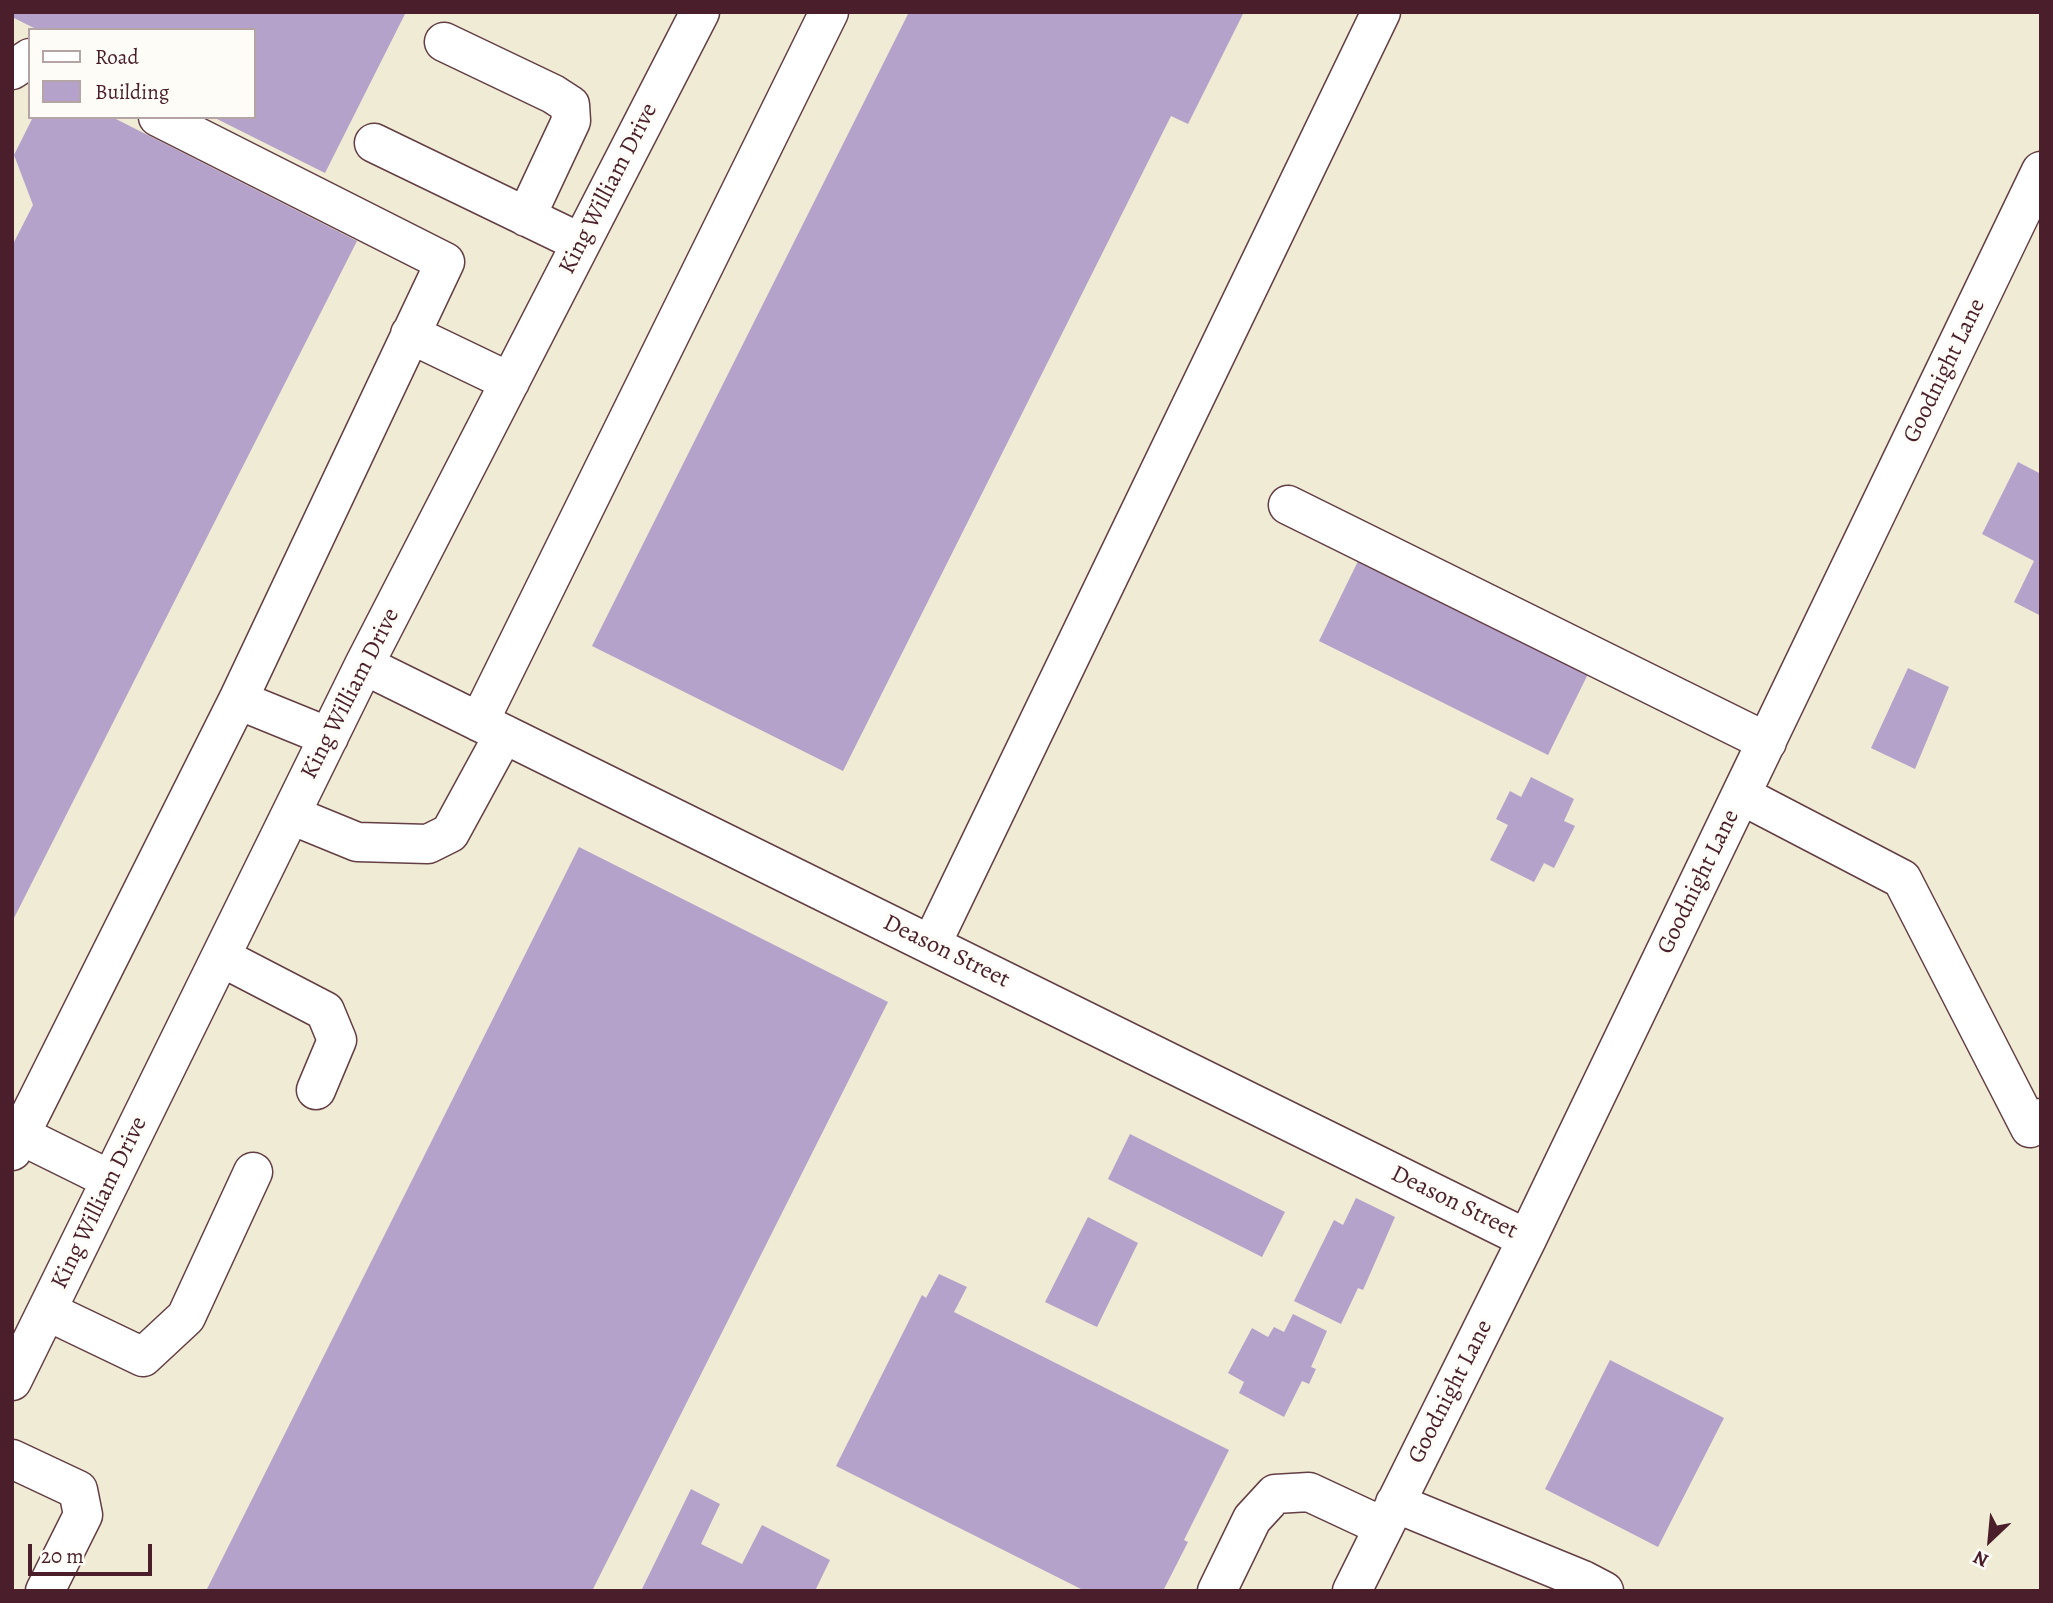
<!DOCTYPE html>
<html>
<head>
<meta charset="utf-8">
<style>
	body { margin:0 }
	#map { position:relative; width:2053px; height:1603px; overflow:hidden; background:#f0ebd4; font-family:Alegreya,serif }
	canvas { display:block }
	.frame { position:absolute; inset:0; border:14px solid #4a1f2b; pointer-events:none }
	.legend { position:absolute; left:28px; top:28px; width:228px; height:91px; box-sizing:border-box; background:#fdfcf7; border:2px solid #b5a4a5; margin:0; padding:9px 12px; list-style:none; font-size:21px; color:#4a1f2b }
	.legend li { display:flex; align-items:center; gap:14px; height:35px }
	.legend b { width:35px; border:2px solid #b5a4a5 }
	.north { position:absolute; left:1955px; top:1505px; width:70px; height:70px; -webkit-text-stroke:5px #fdfcf7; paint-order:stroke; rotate:206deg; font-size:19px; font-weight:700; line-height:28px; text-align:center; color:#4a1f2b }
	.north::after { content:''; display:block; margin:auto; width:24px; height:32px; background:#4a1f2b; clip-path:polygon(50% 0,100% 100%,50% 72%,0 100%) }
	.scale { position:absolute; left:28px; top:1544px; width:124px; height:32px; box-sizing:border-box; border:4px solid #4a1f2b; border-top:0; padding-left:9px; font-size:21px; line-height:24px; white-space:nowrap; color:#4a1f2b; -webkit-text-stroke:5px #fdfcf7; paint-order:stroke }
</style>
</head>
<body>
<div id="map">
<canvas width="2053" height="1603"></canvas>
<div class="frame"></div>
<ul class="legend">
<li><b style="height:9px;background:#fff"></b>Road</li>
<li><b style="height:19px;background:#b4a2ca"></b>Building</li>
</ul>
<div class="north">N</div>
<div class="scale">20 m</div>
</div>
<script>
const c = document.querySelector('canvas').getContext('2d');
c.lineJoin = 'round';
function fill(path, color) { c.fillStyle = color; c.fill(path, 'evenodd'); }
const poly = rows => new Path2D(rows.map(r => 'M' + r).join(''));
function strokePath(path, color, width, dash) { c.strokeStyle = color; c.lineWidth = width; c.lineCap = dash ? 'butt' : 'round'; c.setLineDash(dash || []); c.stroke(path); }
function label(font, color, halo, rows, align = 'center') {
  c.font = font + ' Alegreya,serif'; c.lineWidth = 6; c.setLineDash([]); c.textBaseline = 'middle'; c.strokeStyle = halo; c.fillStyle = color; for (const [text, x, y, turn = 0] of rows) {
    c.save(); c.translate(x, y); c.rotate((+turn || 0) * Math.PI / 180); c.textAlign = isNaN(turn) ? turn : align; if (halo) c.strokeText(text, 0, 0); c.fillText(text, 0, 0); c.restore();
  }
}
const building = poly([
	[13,12,406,12,325,173,213,117,254,117,254,30,38,30,12,17],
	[909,12,1244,12,1188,124,1171,116,843,771,592,646],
	[33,117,112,117,357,241,12,922,12,246,33,205,14,155],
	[2018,462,2041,474,2041,616,2014,602,2034,561,1982,534],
	[1361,555,1590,670,1548,755,1319,641],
	[1908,668,1949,687,1915,769,1871,748],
	[1531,777,1574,799,1564,821,1575,826,1554,868,1544,863,1534,882,1490,860,1508,825,1496,819,1510,791,1521,797],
	[579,847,888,1002,592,1591,206,1591],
	[1130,1134,1285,1212,1262,1257,1108,1179],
	[1356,1198,1395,1217,1363,1290,1358,1288,1341,1324,1294,1301,1334,1220,1343,1225],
	[1088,1217,1138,1243,1097,1327,1045,1302],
	[939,1274,967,1287,954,1312,1229,1450,1184,1540,1188,1542,1163,1591,1085,1591,836,1466,922,1295,926,1298],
	[1293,1314,1327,1331,1311,1367,1316,1369,1309,1384,1302,1381,1284,1417,1239,1393,1244,1382,1228,1373,1252,1328,1268,1337,1274,1327,1284,1332],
	[1610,1360,1724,1418,1658,1547,1545,1489],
	[691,1489,720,1504,701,1544,742,1564,762,1525,830,1560,815,1591,641,1591]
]);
const minor = poly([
	[444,42,553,94,570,105,571,121,526,217],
	[12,70,30,58],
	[374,143,581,243],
	[410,334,510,382],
	[1288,505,1767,742],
	[364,665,1527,1239],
	[238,700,329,737],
	[479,722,829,12],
	[1741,795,1902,879,2030,1128,2041,1118],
	[291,815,357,842,428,844,450,833,504,734],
	[931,945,1381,12],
	[221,957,325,1011,337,1040,316,1090],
	[12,1131,111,1180],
	[12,1151,238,700,445,262,158,117],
	[47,1311,143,1357,186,1317,253,1172],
	[12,1381,364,665,700,12],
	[12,1459,78,1490,83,1515,45,1591],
	[1395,1503,1583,1580,1604,1591],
	[1217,1591,1252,1519,1275,1494,1309,1492,1384,1527],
	[1352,1591,1527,1239,2041,171]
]);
const streetNames = [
	["King William Drive",609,189,-63],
	["Goodnight Lane",1945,371,-64],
	["King William Drive",351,694,-63],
	["Goodnight Lane",1699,882,-64],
	["Deason Street",946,952,26],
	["King William Drive",100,1203,-64],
	["Deason Street",1454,1203,26],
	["Goodnight Lane",1451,1392,-63]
];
fill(building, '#b4a2ca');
strokePath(minor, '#633e44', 41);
strokePath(minor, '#fff', 38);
label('24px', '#4a1f2b', '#fdfcf7', streetNames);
</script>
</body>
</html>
